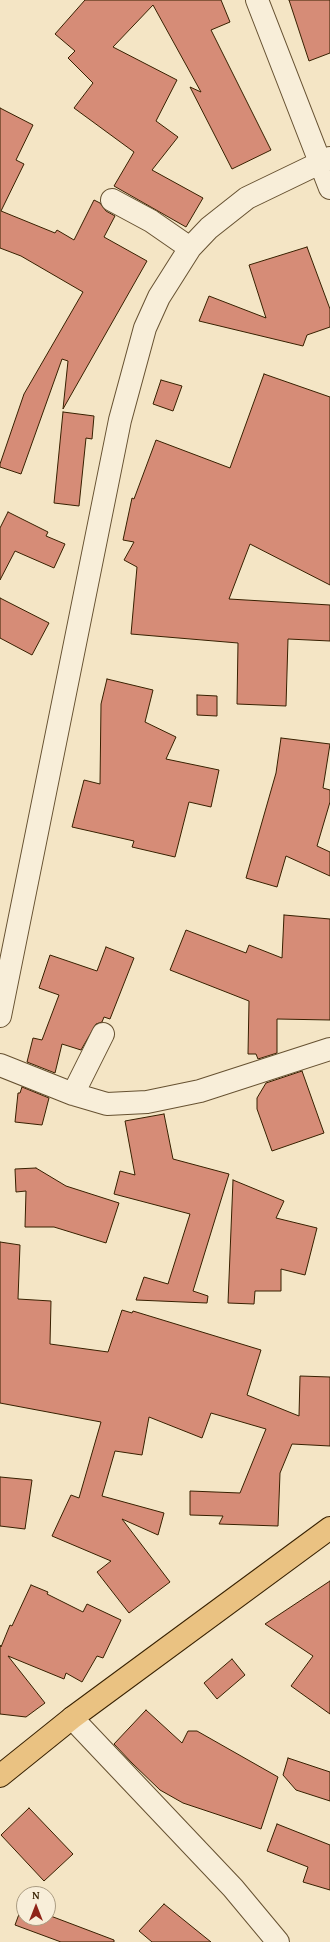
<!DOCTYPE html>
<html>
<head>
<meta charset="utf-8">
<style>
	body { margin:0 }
	#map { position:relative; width:330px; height:1942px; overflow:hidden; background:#f4e5c5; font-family:"Gentium Book Plus",serif }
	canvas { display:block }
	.north { position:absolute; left:16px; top:1886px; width:40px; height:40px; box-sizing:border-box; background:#f8eed9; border:1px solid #ab9c82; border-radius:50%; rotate:0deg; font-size:11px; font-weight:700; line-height:16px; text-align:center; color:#372000 }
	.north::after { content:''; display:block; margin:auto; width:14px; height:18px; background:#8f2418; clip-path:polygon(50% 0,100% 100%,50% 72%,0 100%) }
</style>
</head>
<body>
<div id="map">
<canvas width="330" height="1942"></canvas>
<div class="north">N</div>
</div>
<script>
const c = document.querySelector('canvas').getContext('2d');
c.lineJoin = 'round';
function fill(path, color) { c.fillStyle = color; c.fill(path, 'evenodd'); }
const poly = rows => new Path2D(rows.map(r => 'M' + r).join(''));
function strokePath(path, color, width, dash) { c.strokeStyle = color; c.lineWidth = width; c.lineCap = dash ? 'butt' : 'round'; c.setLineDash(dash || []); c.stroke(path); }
const building = poly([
	[85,0,221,0,230,22,211,30,271,150,232,169,190,87,201,92,153,5,113,47,177,80,156,121,178,137,152,170,203,198,186,227,114,186,134,152,74,108,93,83,68,58,75,51,55,34,85,0],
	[289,0,330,0,330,53,309,61,289,0],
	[0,108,33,125,16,160,24,164,1,211,55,233,57,230,74,240,94,200,100,203,106,211,115,216,104,237,147,261,63,409,68,361,62,359,21,474,0,467,0,464,24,394,83,292,21,256,0,248,0,108],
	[307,247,330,309,330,327,307,335,303,346,199,321,209,296,266,318,249,265,307,247],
	[264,374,330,397,330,585,250,544,229,599,330,605,330,641,288,639,286,706,237,704,238,643,131,634,137,567,124,560,134,542,123,540,132,498,134,499,156,440,230,468,264,374],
	[161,380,182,386,173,411,153,404,161,380],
	[63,412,94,416,92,439,86,438,79,506,54,503,63,412],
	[8,512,48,532,46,536,65,544,54,568,15,551,0,580,0,528,8,512],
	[0,598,49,623,32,655,0,638,0,598],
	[107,679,153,690,145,722,176,737,166,759,219,770,211,807,189,802,175,857,132,847,134,841,72,827,84,780,100,784,101,704,107,679],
	[197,695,217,696,217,716,197,715,197,695],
	[281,738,330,744,323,788,330,790,330,802,317,846,330,852,330,876,286,856,277,887,246,878,276,773,281,738],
	[284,915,330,919,330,1020,277,1019,277,1053,258,1059,256,1054,248,1054,249,1001,170,970,186,930,246,953,249,945,282,958,284,915],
	[106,947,134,958,110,1019,104,1017,102,1022,96,1024,81,1050,62,1044,55,1073,27,1062,33,1038,42,1040,59,995,39,988,50,955,97,971,106,947],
	[302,1071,324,1133,272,1151,257,1109,257,1098,266,1083,302,1071],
	[22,1087,49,1098,42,1125,15,1122,18,1093,20,1093,22,1087],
	[164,1114,173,1159,229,1174,193,1291,208,1296,207,1303,136,1300,144,1277,168,1284,190,1214,114,1194,120,1171,135,1175,125,1121,164,1114],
	[36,1168,66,1186,119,1203,106,1243,54,1227,25,1227,26,1191,16,1192,15,1169,36,1168],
	[233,1180,284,1201,276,1218,317,1228,305,1275,281,1269,281,1291,255,1291,254,1304,228,1303,233,1180],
	[0,1242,20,1245,18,1299,51,1301,50,1344,108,1352,122,1310,132,1313,133,1311,261,1350,247,1395,299,1416,300,1376,330,1377,330,1446,292,1444,280,1473,278,1526,219,1524,223,1516,190,1515,190,1491,240,1493,266,1429,211,1413,202,1438,149,1417,142,1455,115,1451,102,1496,164,1513,158,1535,122,1519,170,1582,129,1613,97,1572,111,1561,52,1536,71,1495,79,1498,101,1422,0,1403,0,1242],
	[0,1477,32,1480,25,1529,0,1526,0,1477],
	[330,1581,330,1714,291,1686,313,1656,265,1624,330,1581],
	[31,1585,48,1592,47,1594,83,1612,87,1604,121,1620,103,1658,97,1656,82,1682,66,1673,64,1679,8,1656,45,1703,26,1717,0,1714,0,1645,1,1647,10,1625,12,1626,31,1585],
	[232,1659,245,1675,217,1699,204,1683,232,1659],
	[146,1710,182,1743,188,1731,197,1731,278,1777,261,1829,183,1803,160,1790,132,1763,114,1744,146,1710],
	[288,1758,330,1772,330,1801,296,1790,283,1775,288,1758],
	[29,1808,73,1854,44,1881,1,1835,29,1808],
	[277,1824,330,1845,330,1890,303,1882,308,1867,267,1851,277,1824],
	[164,1904,211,1942,152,1942,139,1931,164,1904],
	[22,1906,24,1906,24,1918,48,1918,48,1915,114,1940,114,1942,61,1942,15,1925,22,1906]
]);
const minor = poly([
	[257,0,330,188],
	[112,200,151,221,190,248],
	[0,1016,120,420,145,328,159,297,190,248,209,228,247,198,330,158],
	[0,1065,73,1094,107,1104,147,1102,200,1091,330,1049],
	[73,1094,103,1034],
	[72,1718,233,1888,278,1942]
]);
const major = poly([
	[0,1776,72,1718,330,1528]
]);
fill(building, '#d68c77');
strokePath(building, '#372000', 1);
strokePath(minor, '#665131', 24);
strokePath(major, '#372000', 24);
strokePath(minor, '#f8eed9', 22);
strokePath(major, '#eac282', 22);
</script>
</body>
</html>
